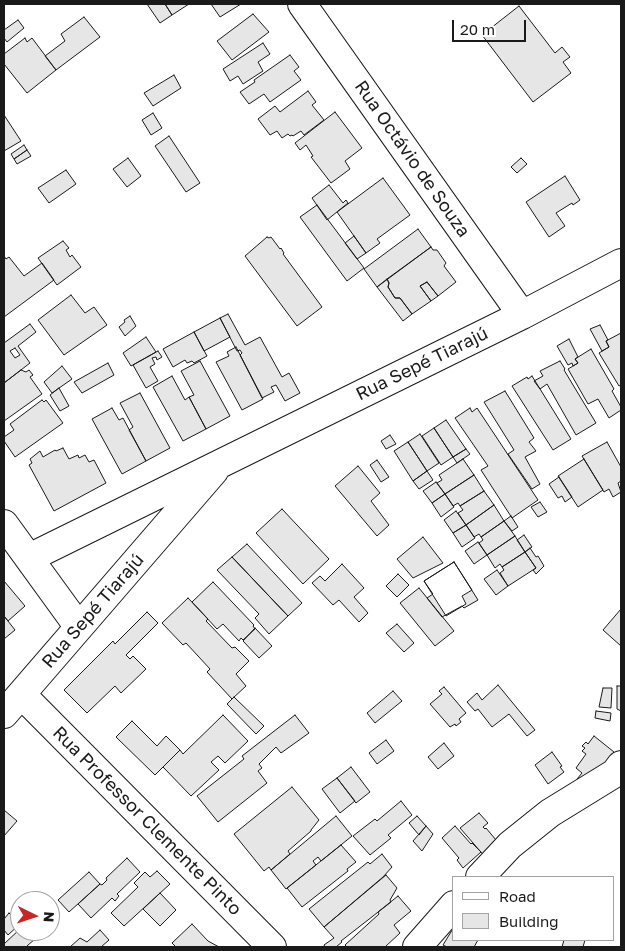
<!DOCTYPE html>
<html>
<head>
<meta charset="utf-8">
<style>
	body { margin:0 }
	#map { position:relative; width:625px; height:951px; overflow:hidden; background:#fff; font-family:"Golos Text",sans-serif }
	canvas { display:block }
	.frame { position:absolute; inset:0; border:5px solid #1a1a1a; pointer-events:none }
	.legend { position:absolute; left:452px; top:876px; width:162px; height:65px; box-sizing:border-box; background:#fff; border:1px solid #a3a3a3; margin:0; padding:6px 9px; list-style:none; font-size:15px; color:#1a1a1a }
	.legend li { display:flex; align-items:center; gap:10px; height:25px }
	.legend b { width:25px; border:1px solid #a3a3a3 }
	.north { position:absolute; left:10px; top:891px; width:50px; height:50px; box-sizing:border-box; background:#fff; border:1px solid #a3a3a3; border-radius:50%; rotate:94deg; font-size:14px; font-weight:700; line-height:20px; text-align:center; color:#1a1a1a }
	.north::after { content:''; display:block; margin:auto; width:18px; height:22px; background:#c62828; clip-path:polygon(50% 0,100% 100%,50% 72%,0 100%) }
	.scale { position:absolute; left:452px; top:20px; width:74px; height:22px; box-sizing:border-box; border:2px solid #1a1a1a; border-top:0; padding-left:6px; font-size:15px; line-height:18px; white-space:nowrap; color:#1a1a1a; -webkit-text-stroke:4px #fff; paint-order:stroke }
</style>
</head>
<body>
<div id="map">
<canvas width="625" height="951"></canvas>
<div class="frame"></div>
<ul class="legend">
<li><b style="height:6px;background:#fff"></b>Road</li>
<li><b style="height:14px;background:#e6e6e6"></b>Building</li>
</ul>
<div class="north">N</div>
<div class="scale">20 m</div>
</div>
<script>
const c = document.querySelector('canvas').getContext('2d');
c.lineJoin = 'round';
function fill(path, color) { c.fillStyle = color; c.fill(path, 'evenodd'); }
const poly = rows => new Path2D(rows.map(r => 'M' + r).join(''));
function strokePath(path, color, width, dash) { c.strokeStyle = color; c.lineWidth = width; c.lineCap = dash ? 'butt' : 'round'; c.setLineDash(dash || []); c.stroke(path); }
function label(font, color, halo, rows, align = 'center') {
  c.font = font + ' "Golos Text",sans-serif'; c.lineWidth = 4; c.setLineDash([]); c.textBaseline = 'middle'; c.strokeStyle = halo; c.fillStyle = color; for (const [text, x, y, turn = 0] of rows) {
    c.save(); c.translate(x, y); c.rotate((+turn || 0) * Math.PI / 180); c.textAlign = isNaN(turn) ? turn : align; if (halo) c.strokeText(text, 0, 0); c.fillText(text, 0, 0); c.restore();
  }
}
const building = poly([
	[147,4,165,4,172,15,160,23,147,4],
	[165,4,189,4,172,15,165,4],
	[211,4,241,4,220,17,211,4],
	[519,6,555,53,562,47,570,57,563,62,571,73,533,102,482,35,519,6],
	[253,14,269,32,232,60,217,41,253,14],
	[84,17,100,37,56,70,45,56,65,41,61,34,84,17],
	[18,20,24,28,7,42,4,38,4,30,18,20],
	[25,38,27,42,32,38,56,70,27,93,4,64,4,54,25,38],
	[263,43,270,54,258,62,263,71,243,84,238,76,230,81,223,69,263,43],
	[290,55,299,67,294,71,301,80,270,102,264,94,249,104,240,92,255,82,254,80,290,55],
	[174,75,181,88,153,106,144,93,174,75],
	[308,91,316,102,312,105,324,120,304,135,301,131,293,136,292,135,290,136,288,134,282,138,277,131,270,135,258,119,275,106,280,112,308,91],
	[335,112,362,148,345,161,350,169,331,183,311,157,313,156,306,145,300,150,295,143,335,112],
	[153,113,162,128,151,135,142,120,153,113],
	[4,115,21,141,4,151,4,115],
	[169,136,200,183,186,192,155,146,169,136],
	[24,145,27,150,14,159,11,154,24,145],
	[27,150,31,156,17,164,14,159,27,150],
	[128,158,141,176,127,187,113,169,128,158],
	[521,158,527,164,517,173,511,167,521,158],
	[66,170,76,184,49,203,38,188,66,170],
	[565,176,580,200,573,205,572,203,556,213,565,226,549,237,526,202,565,176],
	[383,178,410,215,377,239,380,243,366,253,337,212,383,178],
	[329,185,343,203,346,200,348,203,327,220,312,198,329,185],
	[317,205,364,268,347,281,300,217,317,205],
	[418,229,431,247,377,287,364,269,418,229],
	[354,236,366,253,357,259,345,243,354,236],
	[267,237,269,238,271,237,280,249,281,248,284,253,283,254,322,307,297,326,245,256,267,237],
	[63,241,69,248,66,250,70,257,72,255,81,267,57,285,38,258,63,241],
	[431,247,433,250,437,250,446,263,444,266,456,282,438,296,427,282,420,286,431,301,412,314,400,298,395,298,388,287,389,283,387,279,431,247],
	[4,256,6,259,9,257,24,276,42,263,54,280,4,317,4,256],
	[387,279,389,283,388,287,395,298,400,298,412,314,403,321,377,287,387,279],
	[427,282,438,296,431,301,420,286,427,282],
	[71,295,85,313,94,307,107,325,64,355,38,320,71,295],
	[228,314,245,345,260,337,282,377,289,373,300,393,285,401,276,385,271,387,274,392,262,398,240,355,242,353,240,350,237,351,220,318,228,314],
	[130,316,136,326,125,336,119,327,125,322,124,320,130,316],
	[220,318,230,337,204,351,194,332,220,318],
	[30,324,36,332,18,346,30,363,4,383,4,343,30,324],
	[15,348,20,355,15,358,10,351,15,348],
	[600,325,608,340,606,341,609,347,602,351,590,329,600,325],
	[194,332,207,356,194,363,192,361,187,363,185,360,173,367,163,349,194,332],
	[621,333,621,385,619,386,599,353,609,347,606,341,621,333],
	[146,337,156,352,131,366,123,353,146,337],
	[569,339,578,357,575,359,578,363,573,366,572,363,568,365,557,346,569,339],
	[236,347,263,399,242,410,216,362,229,356,227,352,236,347],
	[591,349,614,389,612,391,621,407,621,410,609,418,598,399,588,404,568,369,578,363,575,359,591,349],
	[158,351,162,357,157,360,156,357,152,358,155,364,150,367,158,381,146,388,133,365,158,351],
	[200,361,230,416,206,429,189,397,194,395,181,371,200,361],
	[560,361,565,369,564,370,596,423,576,435,547,384,540,389,534,381,543,376,540,371,560,361],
	[108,363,114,375,82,393,74,382,108,363],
	[62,366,72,379,52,393,44,382,62,366],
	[21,370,26,372,29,370,33,375,30,377,42,394,4,421,4,383,21,370],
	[172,376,185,400,189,397,206,429,183,441,153,387,172,376],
	[532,376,571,439,553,450,512,386,527,377,528,379,532,376],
	[59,388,69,406,60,411,50,395,59,388],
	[505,391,534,438,529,442,536,451,525,457,540,484,532,489,508,454,514,450,484,402,505,391],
	[140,393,170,448,146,461,129,430,133,427,120,403,140,393],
	[42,400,44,402,46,400,63,423,15,457,4,441,4,437,14,430,10,424,42,400],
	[112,408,119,420,123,418,146,461,122,474,92,419,112,408],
	[470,408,472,412,477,408,538,500,512,518,481,470,488,466,455,418,470,408],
	[446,420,466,449,453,457,434,428,446,420],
	[434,428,453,457,441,465,422,436,434,428],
	[420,434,439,463,427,471,408,442,420,434],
	[390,435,396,444,386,449,381,441,390,435],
	[408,442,427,471,413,481,394,451,408,442],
	[607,442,621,467,621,481,618,483,621,492,613,497,609,489,604,492,582,456,607,442],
	[63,448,69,459,78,455,79,458,85,455,89,462,94,460,106,483,54,511,29,465,32,463,30,459,40,451,43,457,55,450,56,451,63,448],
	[466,449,470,454,457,463,453,457,466,449],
	[463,459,474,475,445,494,437,483,442,480,439,475,463,459],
	[584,459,603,490,578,507,558,476,584,459],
	[377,460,389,477,381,482,370,465,377,460],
	[358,466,380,493,371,501,389,525,377,536,335,486,358,466],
	[427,471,433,480,419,489,413,481,427,471],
	[474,475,484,491,460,506,458,503,453,506,445,494,474,475],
	[559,477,572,497,565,502,562,496,558,498,549,484,559,477],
	[436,482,445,494,432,503,423,491,436,482],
	[484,491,494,505,466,525,458,513,463,510,460,506,484,491],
	[445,494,454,507,441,517,432,503,445,494],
	[540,502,547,512,538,517,531,507,540,502],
	[494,505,504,521,481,537,479,534,474,537,466,525,494,505],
	[282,509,329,559,303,584,256,533,282,509],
	[456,511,466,525,453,533,444,520,456,511],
	[511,516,518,527,512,531,504,521,511,516],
	[504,521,515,536,487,555,479,543,483,540,481,537,504,521],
	[466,525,475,538,462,547,453,533,466,525],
	[524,535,532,547,525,552,517,540,524,535],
	[515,536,525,552,502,567,500,564,495,568,487,555,515,536],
	[423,537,443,563,413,578,397,559,423,537],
	[478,542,487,555,474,564,465,551,478,542],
	[247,544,302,603,288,616,232,557,247,544],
	[530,548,536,557,538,556,544,566,536,574,533,570,536,568,525,552,530,548],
	[525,552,536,568,508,586,500,573,504,570,502,567,525,552],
	[232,557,288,616,269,634,255,618,259,614,217,570,232,557],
	[454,562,478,600,464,608,462,606,442,617,427,598,433,594,424,581,454,562],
	[454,562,472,590,462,596,466,604,446,616,424,581,454,562],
	[342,564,364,588,354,597,368,613,359,622,339,600,333,605,312,583,320,576,325,581,342,564],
	[497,570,508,586,496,595,484,579,497,570],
	[398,574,409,585,397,597,386,586,398,574],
	[4,581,25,606,8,621,4,616,4,581],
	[213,582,254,625,253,626,255,629,243,640,241,638,239,641,223,624,217,629,192,602,213,582],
	[419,588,454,631,435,646,400,603,419,588],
	[188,598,208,619,206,621,232,648,235,647,249,661,236,674,246,686,232,699,207,672,210,669,186,643,183,645,162,623,188,598],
	[621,609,621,646,603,630,621,609],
	[147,612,158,623,126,655,130,659,133,656,146,669,121,693,115,686,87,713,64,690,113,641,115,644,147,612],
	[4,616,15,630,4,639,4,616],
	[397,624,414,643,404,652,386,633,397,624],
	[255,628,272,646,259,658,243,641,255,628],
	[498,685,535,730,527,736,509,714,492,727,478,709,475,711,467,702,477,693,482,700,498,685],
	[617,686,621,686,621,711,617,709,617,686],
	[444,687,466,713,459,719,461,722,456,726,455,724,450,727,430,704,442,694,439,691,444,687],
	[603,688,612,688,611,708,599,707,603,688],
	[393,691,402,701,375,723,367,713,393,691],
	[234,697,264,726,256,734,227,704,234,697],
	[596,711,611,713,610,721,595,718,596,711],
	[223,715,248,741,225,763,218,756,211,762,219,770,191,796,163,767,180,750,183,754,223,715],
	[295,715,309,733,281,753,276,747,259,764,262,768,258,771,267,783,218,822,197,796,244,759,242,756,295,715],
	[132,721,157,746,166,736,180,750,155,775,116,737,132,721],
	[594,736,614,752,586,787,577,779,582,773,576,768,586,754,582,751,585,748,582,746,586,742,588,744,594,736],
	[386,740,394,751,377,764,369,753,386,740],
	[444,743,454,756,438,769,428,757,444,743],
	[552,752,562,766,560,767,564,772,548,784,535,765,552,752],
	[351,767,370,792,356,803,337,778,351,767],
	[337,778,355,801,340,813,322,789,337,778],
	[292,787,319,820,311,830,311,831,288,851,290,854,271,870,269,867,264,871,234,834,292,787],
	[401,801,412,815,388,835,391,838,370,855,353,836,375,819,377,821,401,801],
	[4,810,17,821,4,836,4,810],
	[479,813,488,823,483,827,485,829,486,828,501,846,487,859,460,828,479,813],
	[336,816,352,836,321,861,318,857,313,861,316,865,286,889,271,870,336,816],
	[417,816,426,826,419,835,409,823,417,816],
	[426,826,433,834,422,851,413,841,426,826],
	[455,826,471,844,472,843,481,852,463,868,457,860,459,858,442,838,455,826],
	[341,845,356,862,347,869,348,871,302,907,287,888,341,845],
	[382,854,392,867,383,877,324,927,309,909,368,862,370,864,382,854],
	[127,858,140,872,117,894,119,896,115,901,112,898,91,918,78,904,100,884,102,885,107,880,106,878,127,858],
	[157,871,170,884,124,926,111,913,138,887,134,883,145,872,150,877,157,871],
	[89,872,100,884,69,912,58,900,89,872],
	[386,875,397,888,390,900,391,902,341,941,342,942,336,947,325,947,324,945,334,938,324,927,386,875],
	[160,893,176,910,160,926,143,909,160,893],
	[398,896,411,911,394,925,400,933,385,947,347,947,345,945,379,914,378,912,398,896],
	[9,913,20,924,8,935,4,930,4,919,9,913],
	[192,924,208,941,219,947,176,947,172,943,192,924],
	[454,927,454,940,478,940,474,947,447,947,443,945,454,927],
	[20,929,20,931,44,931,27,946,28,947,4,947,4,944,20,929],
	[100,930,109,940,101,947,70,947,80,938,87,942,100,930],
	[564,940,585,940,583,947,562,947,564,940]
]);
const minor = poly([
	[302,4,522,315],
	[4,524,78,626],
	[29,558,522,315,621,263],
	[22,695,272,947],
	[4,714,214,471],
	[480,877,510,845,550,813,615,773,621,765],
	[417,947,454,905]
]);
const streetNames = [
	["Rua Octávio de Souza",412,159,55],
	["Rua Sepé Tiarajú",422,364,-26],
	["Rua Sepé Tiarajú",93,611,-49],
	["Rua Professor Clemente Pinto",147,821,45]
];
fill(building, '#e6e6e6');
strokePath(building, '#1a1a1a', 1);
strokePath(minor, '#1a1a1a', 30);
strokePath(minor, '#fff', 28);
label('18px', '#1a1a1a', '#fff', streetNames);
</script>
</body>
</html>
